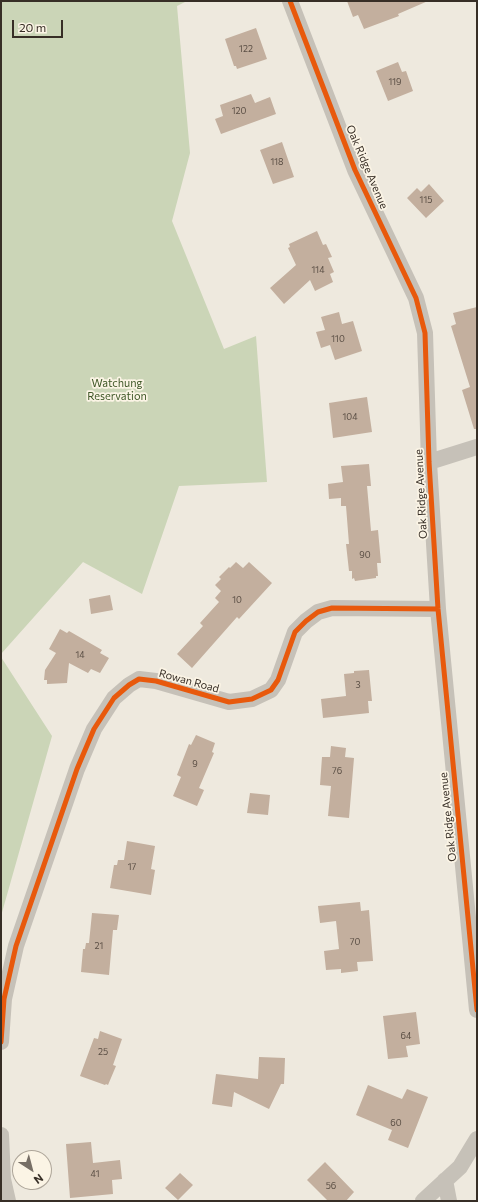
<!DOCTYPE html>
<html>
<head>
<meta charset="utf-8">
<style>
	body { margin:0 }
	#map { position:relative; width:478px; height:1202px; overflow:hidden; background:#eee9de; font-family:Commissioner,sans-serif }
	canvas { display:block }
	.frame { position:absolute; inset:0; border:2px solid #372e26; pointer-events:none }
	.north { position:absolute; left:12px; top:1150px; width:40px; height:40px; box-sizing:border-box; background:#fbf4e5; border:1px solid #ada599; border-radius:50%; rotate:144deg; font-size:11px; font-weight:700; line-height:16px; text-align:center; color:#372e26 }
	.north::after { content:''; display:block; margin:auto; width:14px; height:18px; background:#776f66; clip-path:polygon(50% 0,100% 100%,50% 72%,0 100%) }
	.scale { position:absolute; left:12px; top:20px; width:51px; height:18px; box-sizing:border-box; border:2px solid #372e26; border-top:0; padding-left:5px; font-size:12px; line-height:14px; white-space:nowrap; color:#372e26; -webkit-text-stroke:3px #fbf4e5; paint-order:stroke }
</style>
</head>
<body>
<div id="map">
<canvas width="478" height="1202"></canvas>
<div class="frame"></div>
<div class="north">N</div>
<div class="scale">20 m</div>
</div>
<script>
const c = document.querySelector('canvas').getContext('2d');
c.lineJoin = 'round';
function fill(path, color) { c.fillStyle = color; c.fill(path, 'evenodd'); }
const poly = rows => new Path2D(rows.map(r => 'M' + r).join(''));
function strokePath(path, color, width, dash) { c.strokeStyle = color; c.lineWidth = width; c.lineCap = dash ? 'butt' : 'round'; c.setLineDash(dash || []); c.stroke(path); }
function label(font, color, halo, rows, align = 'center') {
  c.font = font + ' Commissioner,sans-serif'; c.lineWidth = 3.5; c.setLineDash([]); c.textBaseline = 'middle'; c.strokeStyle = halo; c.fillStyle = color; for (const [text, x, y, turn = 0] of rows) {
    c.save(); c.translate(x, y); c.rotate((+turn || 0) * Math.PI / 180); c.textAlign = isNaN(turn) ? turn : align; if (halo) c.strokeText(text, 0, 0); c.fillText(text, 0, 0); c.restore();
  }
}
const green = poly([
	[1,1,187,1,177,6,190,153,172,221,224,349,256,336,267,482,179,486,142,594,83,562,1,654],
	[1,657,52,736,1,916]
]);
const building = poly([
	[347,1,428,1,398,14,399,16,364,29,358,15,353,17],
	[256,28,267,59,237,69,236,66,234,66,225,39],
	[398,62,402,72,406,71,413,91,388,101,376,71],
	[251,94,255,103,270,97,276,114,221,134,215,119,223,116,220,105],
	[282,142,294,177,273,184,260,150],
	[429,184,444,201,426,218,407,198,417,188,421,192],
	[317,231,323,245,326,244,332,257,328,258,334,272,330,274,333,282,315,291,310,280,284,304,270,288,296,265,288,248,290,247,289,244],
	[477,307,477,429,474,429,462,390,470,387,451,326,456,324,453,313],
	[339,312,342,324,353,321,362,351,335,360,330,345,321,348,316,332,325,330,321,317],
	[367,397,372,432,333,438,329,403],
	[369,464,371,486,367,486,371,531,378,530,381,563,377,563,378,576,376,576,376,578,355,581,354,578,352,579,352,571,349,571,346,544,349,544,346,506,341,506,341,498,329,499,328,484,343,482,341,466],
	[236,562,243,568,249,562,272,583,239,619,237,617,192,668,177,654,203,626,200,623,219,602,215,598,221,591,215,585,221,579,219,577,229,567,230,568],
	[110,595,113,610,91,614,89,599],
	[60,629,67,633,69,631,102,650,100,653,109,658,100,673,91,669,88,673,69,663,67,683,47,684,47,680,44,680,45,670,56,653,49,649],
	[369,670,372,701,368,701,369,713,323,718,321,699,346,696,344,674,354,673,354,671],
	[196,735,215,743,212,752,214,753,199,788,204,790,197,806,173,796,181,777,177,775,189,744,191,745],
	[331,746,346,748,345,757,354,758,349,818,328,816,331,786,320,785,322,757,330,757],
	[250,793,270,795,268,815,247,813],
	[127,841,155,846,151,869,155,870,151,895,110,888,114,865,117,865,118,860,124,860],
	[360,902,361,911,369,910,373,961,357,962,358,971,341,973,341,969,326,970,324,951,339,949,336,921,320,923,318,906],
	[92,913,119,915,117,930,113,930,109,975,81,972,83,949,85,949,86,943,89,943],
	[416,1012,420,1044,406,1046,408,1057,388,1059,383,1016],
	[100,1031,122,1039,113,1065,116,1066,108,1085,106,1084,105,1085,80,1076,94,1038,98,1039],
	[259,1057,285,1058,284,1084,281,1084,269,1109,234,1092,232,1107,212,1104,216,1074,258,1079],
	[368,1085,402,1099,407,1089,428,1097,408,1148,388,1140,392,1130,356,1115],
	[91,1142,93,1163,120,1160,122,1179,112,1180,113,1194,70,1198,66,1144],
	[325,1162,354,1192,346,1201,328,1201,307,1180],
	[180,1173,193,1185,178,1200,165,1188]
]);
const minor = poly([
	[290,1,355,170,416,298,425,333,429,462,438,609,477,1010],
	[429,462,477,447],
	[1,1042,4,999,16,946,77,769,94,729,114,698,129,685,139,679,156,681,229,702,252,699,271,690,278,680,295,632,306,621,318,612,332,608,438,609],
	[1,1135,3,1179,8,1201],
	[445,1180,449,1201],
	[423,1201,460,1167,477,1139]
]);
const cycleway = poly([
	[290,1,355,170,416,298,425,333,429,462,438,609,477,1010],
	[1,1042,4,999,16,946,77,769,94,729,114,698,129,685,139,679,156,681,229,702,252,699,271,690,278,680,295,632,306,621,318,612,332,608,438,609]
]);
const numberNames = [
	["122",246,49],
	["119",395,82],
	["120",239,111],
	["118",277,162],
	["115",426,200],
	["114",318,270],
	["110",338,339],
	["104",350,417],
	["90",365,555],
	["10",237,600],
	["14",80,655],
	["3",358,685],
	["9",195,764],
	["76",337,771],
	["17",132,867],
	["70",355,942],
	["21",99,946],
	["64",406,1036],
	["25",103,1052],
	["60",396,1123],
	["41",95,1174],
	["56",331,1186]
];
const streetNames = [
	["Oak Ridge Avenue",367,167,67],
	["Oak Ridge Avenue",421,494,-93],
	["Rowan Road",189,681,15],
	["Oak Ridge Avenue",448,817,-96]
];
const parkNames = [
	["Watchung",117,383],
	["Reservation",117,396]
];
fill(green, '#cbd5b7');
fill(building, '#c3af9e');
strokePath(minor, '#c6c1b8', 16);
strokePath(cycleway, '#e8590c', 5);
label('9px', '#5a4e44', null, numberNames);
label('11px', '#372e26', '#fbf4e5', streetNames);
label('11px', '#3e5727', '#fbf4e5', parkNames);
</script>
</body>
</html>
